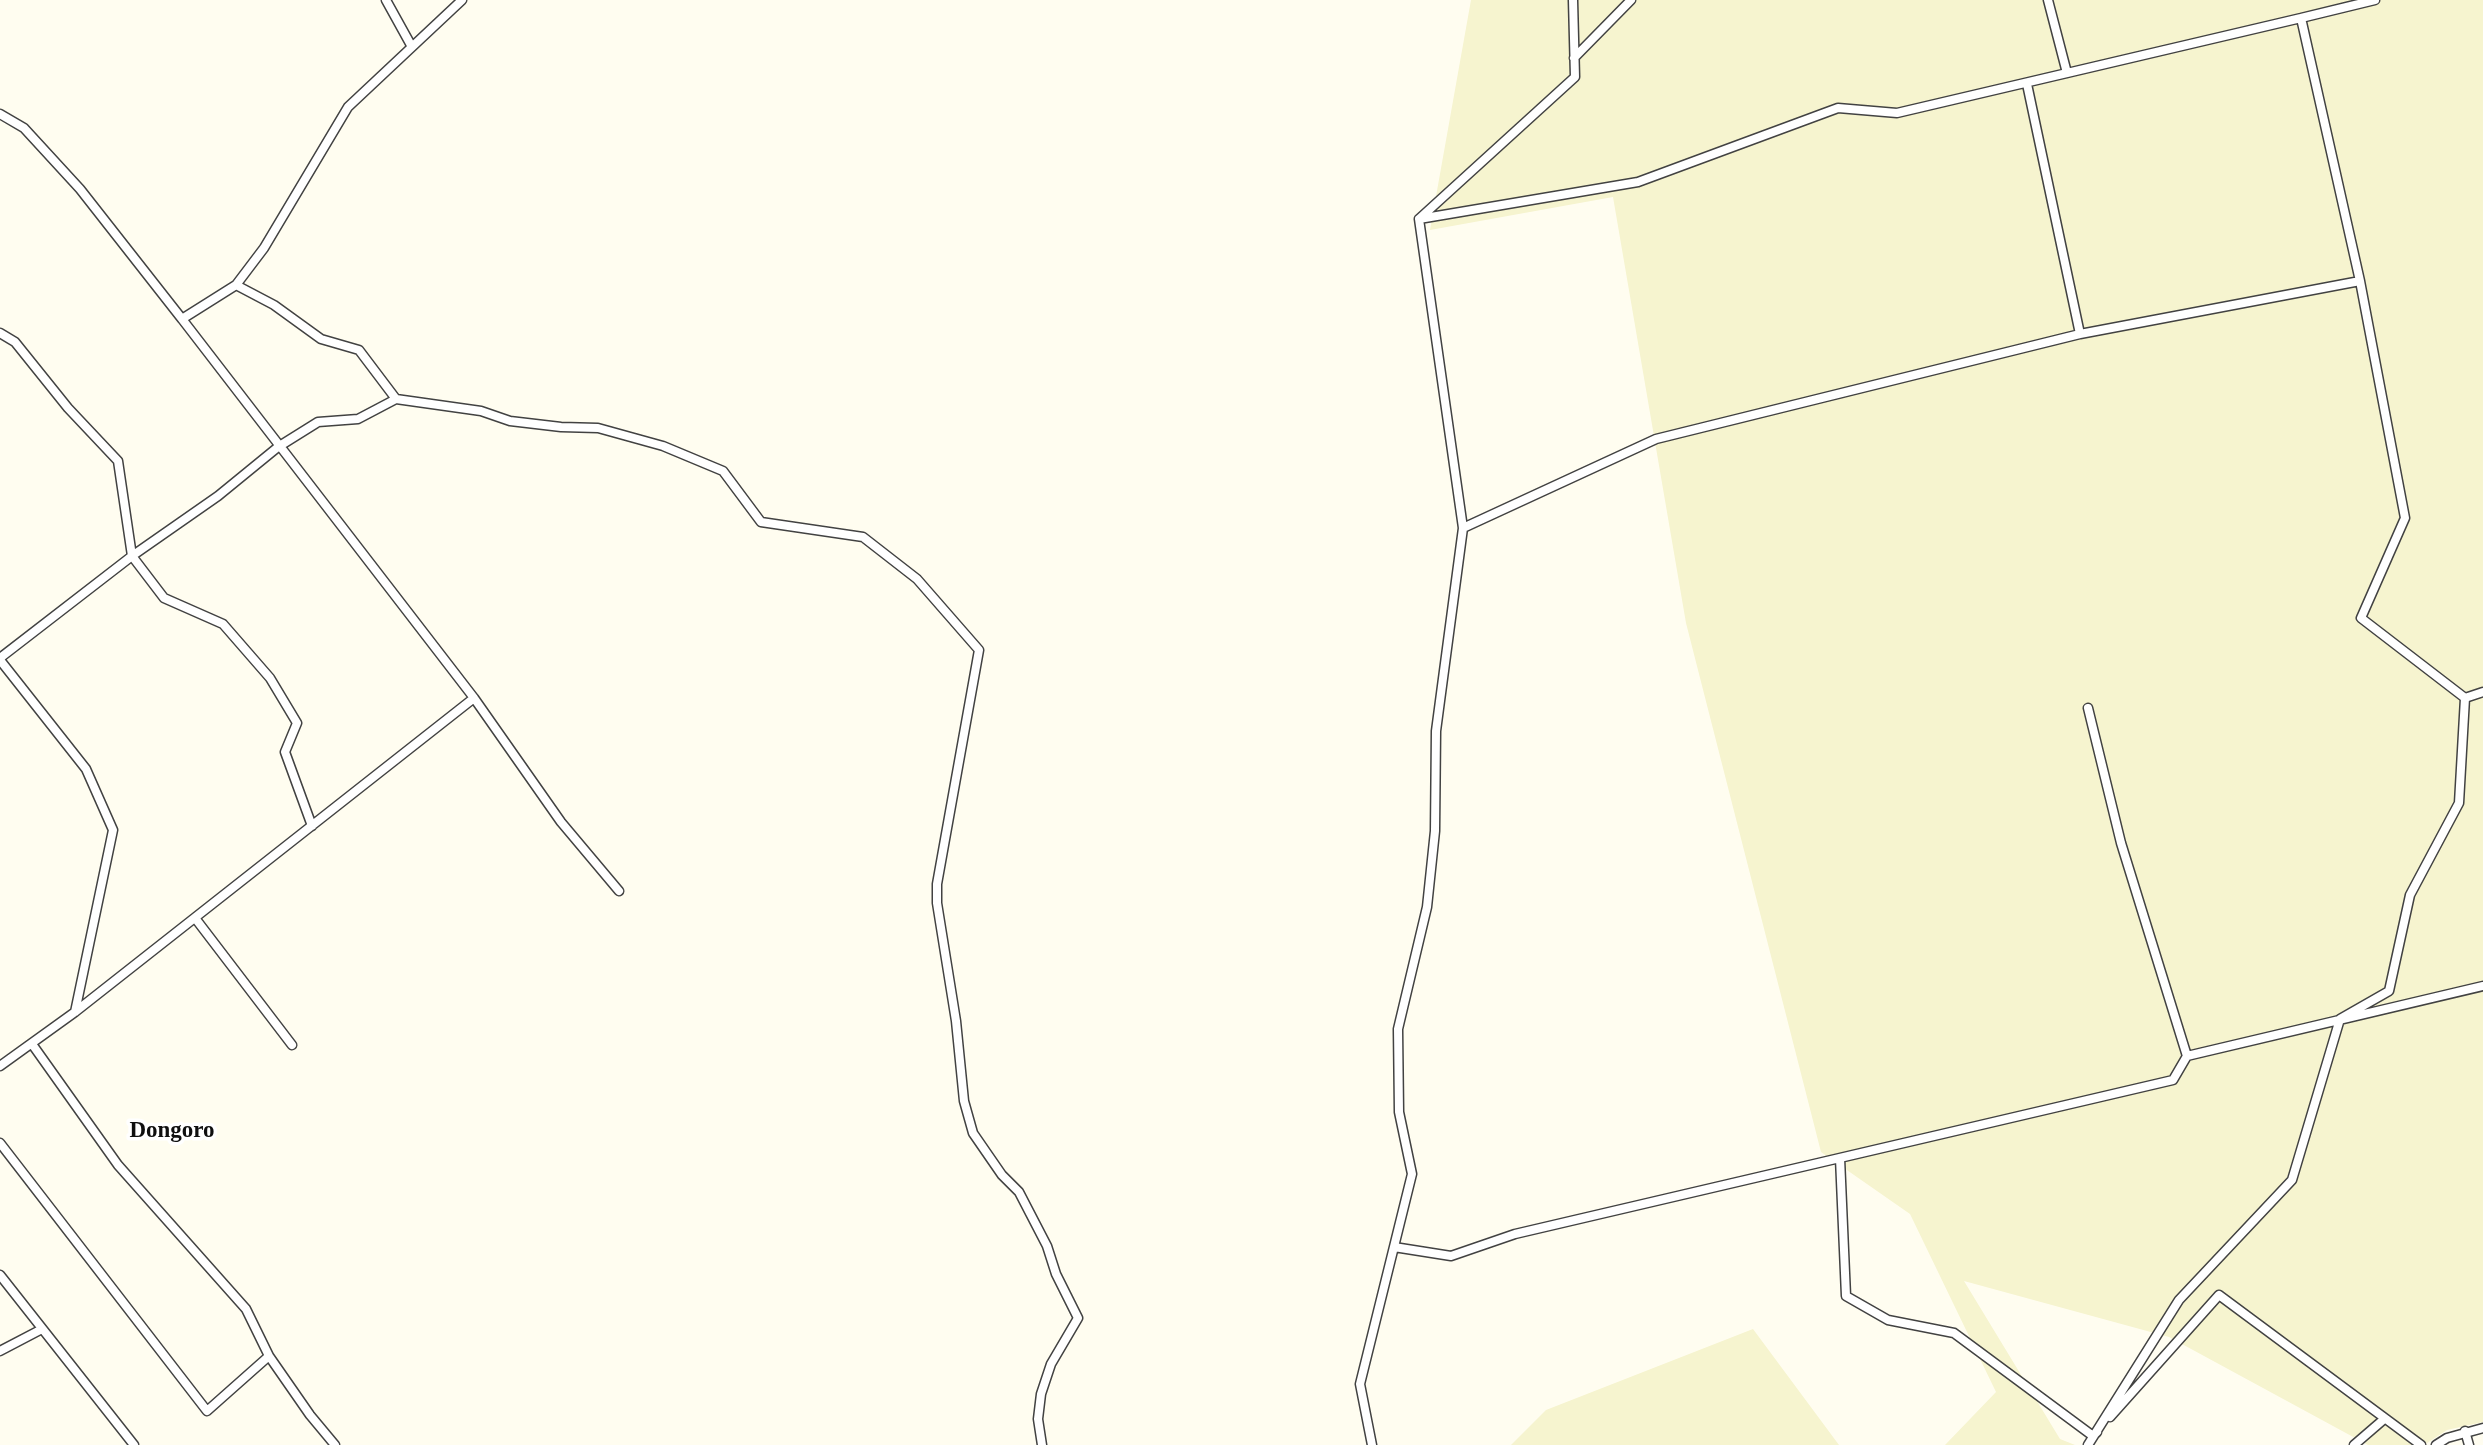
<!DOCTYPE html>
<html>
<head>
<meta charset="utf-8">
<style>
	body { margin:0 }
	canvas { display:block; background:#fffdf0 }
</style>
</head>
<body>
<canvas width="2483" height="1445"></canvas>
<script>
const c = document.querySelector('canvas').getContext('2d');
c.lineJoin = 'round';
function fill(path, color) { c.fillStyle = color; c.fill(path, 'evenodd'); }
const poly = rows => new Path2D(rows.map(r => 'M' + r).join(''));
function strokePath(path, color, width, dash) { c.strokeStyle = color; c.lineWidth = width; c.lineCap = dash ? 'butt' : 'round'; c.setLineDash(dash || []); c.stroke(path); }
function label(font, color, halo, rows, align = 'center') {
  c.font = font + ' Georgia,serif'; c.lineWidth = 7; c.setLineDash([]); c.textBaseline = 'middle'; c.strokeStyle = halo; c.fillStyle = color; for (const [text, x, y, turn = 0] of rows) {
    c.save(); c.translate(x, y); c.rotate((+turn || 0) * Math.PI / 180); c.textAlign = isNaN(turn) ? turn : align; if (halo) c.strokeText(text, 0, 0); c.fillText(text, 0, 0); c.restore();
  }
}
const farmland = poly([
	[1471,0,2483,0,2483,1422,2447,1430,2424,1445,2368,1445,2169,1337,1964,1281,2060,1439,2075,1445,1945,1445,1996,1392,1910,1214,1821,1152,1686,623,1613,197,1430,230],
	[1753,1329,1839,1445,1511,1445,1546,1410]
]);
const street = poly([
	[386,0,412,47],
	[2048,0,2067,73],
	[1574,58,1631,0],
	[2027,84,2080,334],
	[0,114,24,128,80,189,182,319,236,285,274,305,321,339,359,350,396,399,481,411,510,421,561,427,598,428,663,446,723,471,761,522,863,537,917,579,979,650,937,884,937,903,956,1021,964,1101,973,1133,1002,1175,1019,1192,1047,1246,1056,1274,1078,1318,1051,1364,1041,1394,1038,1419,1042,1445],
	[1419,219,1638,182,1838,108,1897,113,2301,18],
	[2360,281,2405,518,2361,618,2465,698],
	[236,285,264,248,348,107,462,0],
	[0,333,15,342,68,408,118,461,132,556,164,598,223,624,270,678,297,723,285,752,312,826],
	[1463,528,1656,439,2080,334,2360,281,2301,18,2375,0],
	[0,658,132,556,218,496,278,447,318,422,358,419,396,399],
	[0,660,86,769,113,830,75,1012],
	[474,698,561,822,619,891],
	[2088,708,2121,843,2187,1056,2483,986],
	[195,918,292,1045],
	[32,1044,118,1165,246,1309,269,1356,310,1415,335,1445],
	[0,1066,75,1012,474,698,182,319],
	[0,1143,207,1411,269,1356],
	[1840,1158,1846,1296,1888,1320,1954,1333,2093,1436,2097,1432],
	[1394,1247,1451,1256,1515,1234,2173,1080,2187,1056],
	[0,1275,134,1445],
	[0,1351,42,1329],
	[2110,1417,2219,1295,2421,1445],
	[2465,1431,2469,1445],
	[1372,1445,1360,1384,1412,1174,1399,1112,1398,1029,1427,907,1435,831,1436,731,1463,528,1419,219,1575,77,1573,0],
	[2088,1445,2179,1300,2292,1180,2340,1019,2389,991,2410,895,2459,803,2465,698,2483,692],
	[2354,1445,2383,1420],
	[2436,1445,2447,1438,2483,1428]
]);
const quarterNames = [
	["Dongoro",172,1131]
];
fill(farmland, '#f6f4cf');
strokePath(street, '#424242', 11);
strokePath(street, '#fff', 8);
label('bold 23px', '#0f0f0f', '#fff', quarterNames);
</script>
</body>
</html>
